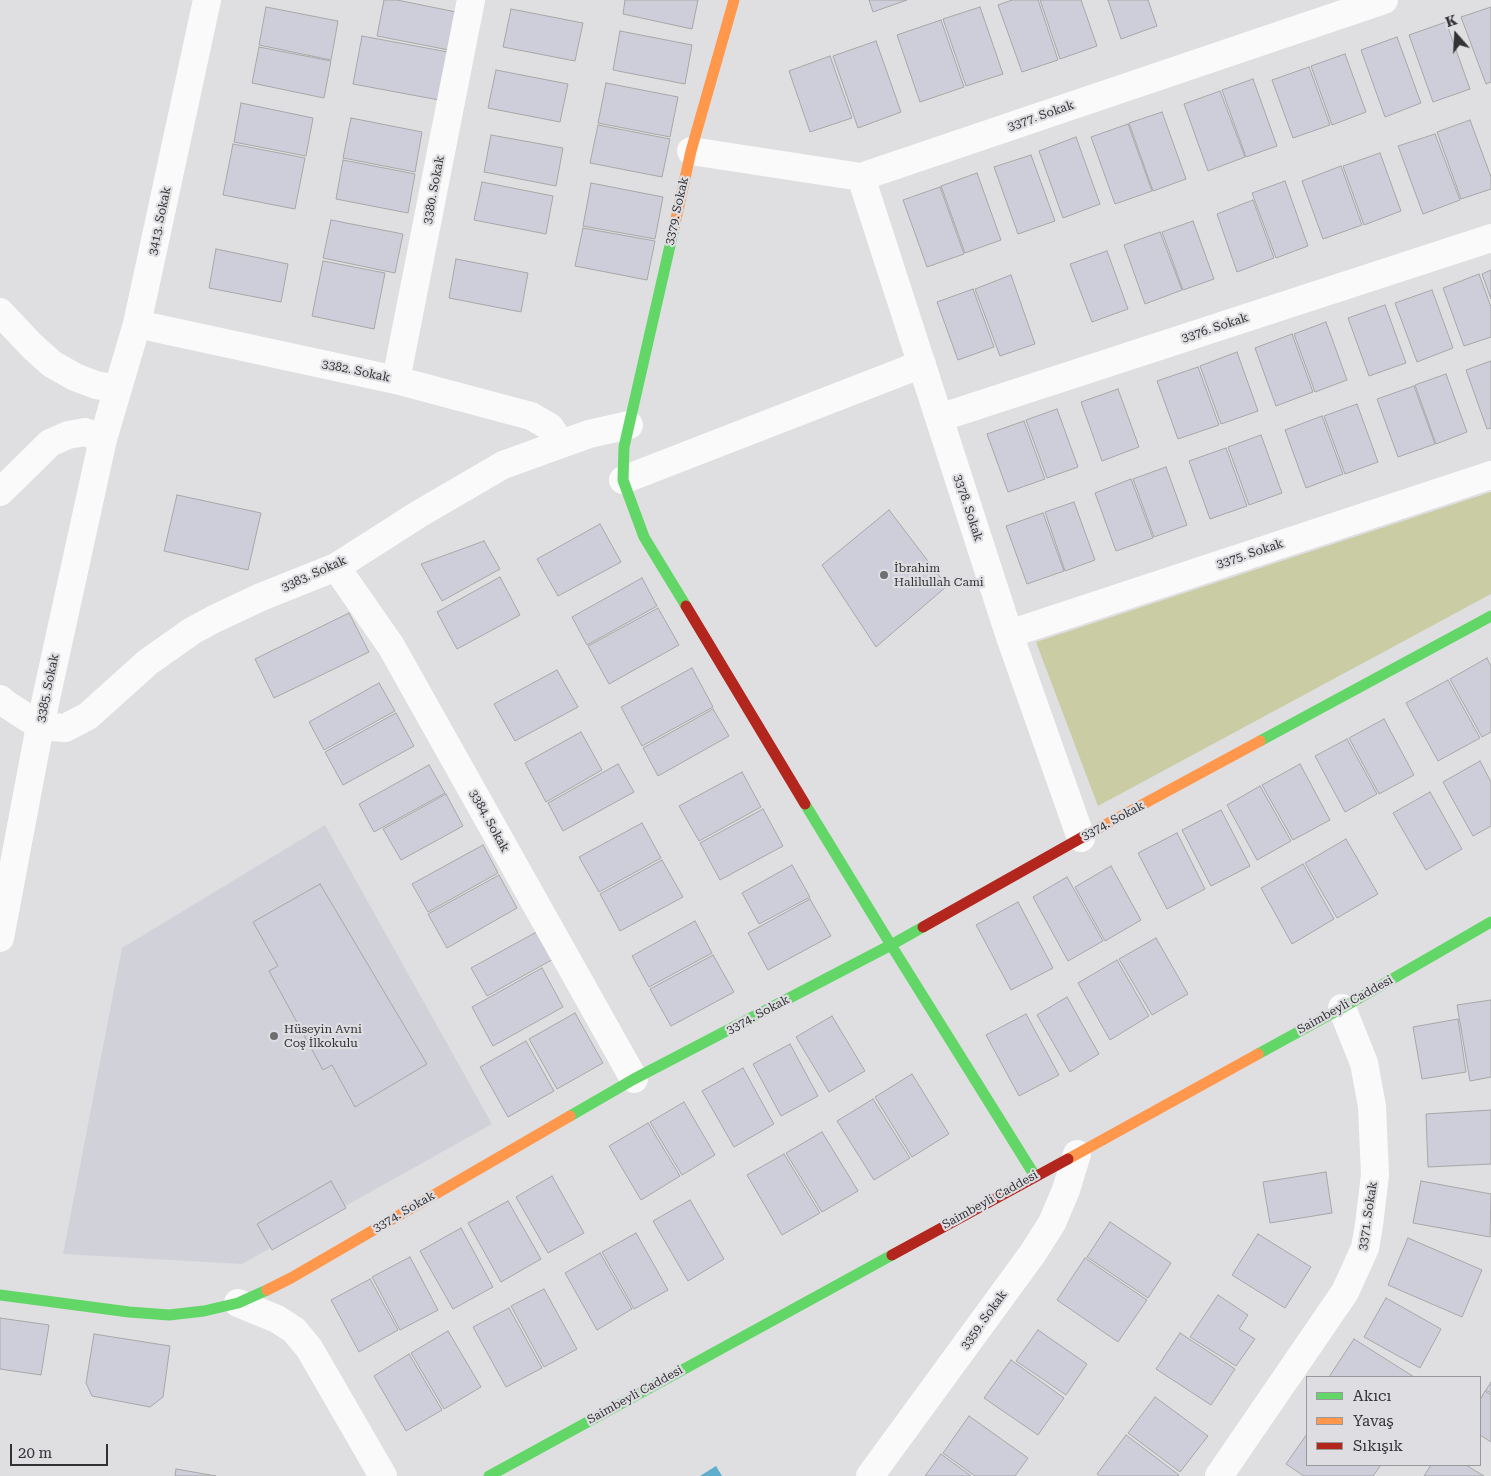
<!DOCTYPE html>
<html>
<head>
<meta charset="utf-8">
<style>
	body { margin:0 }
	#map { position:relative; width:1491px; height:1476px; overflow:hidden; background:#dfdfe1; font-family:"Roboto Serif",serif }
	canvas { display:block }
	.legend { position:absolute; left:1306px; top:1376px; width:175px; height:90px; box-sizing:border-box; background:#dedee2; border:1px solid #99999c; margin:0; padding:6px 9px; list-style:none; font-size:15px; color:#323234 }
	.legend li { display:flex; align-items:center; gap:10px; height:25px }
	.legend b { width:25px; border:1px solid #99999c }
	.north { position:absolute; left:1431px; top:10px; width:50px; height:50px; -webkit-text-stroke:4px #dedee2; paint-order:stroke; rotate:341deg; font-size:14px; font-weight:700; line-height:20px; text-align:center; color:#323234 }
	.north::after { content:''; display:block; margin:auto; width:18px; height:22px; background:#323234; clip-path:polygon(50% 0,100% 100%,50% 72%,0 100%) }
	.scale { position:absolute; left:10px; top:1444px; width:98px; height:22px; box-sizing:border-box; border:2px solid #323234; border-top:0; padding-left:6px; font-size:15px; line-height:18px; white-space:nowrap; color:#323234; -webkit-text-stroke:4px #dedee2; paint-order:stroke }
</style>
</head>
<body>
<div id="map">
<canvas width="1491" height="1476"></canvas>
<ul class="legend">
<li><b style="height:6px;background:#63d668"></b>Akıcı</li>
<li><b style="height:6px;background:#ff974d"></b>Yavaş</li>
<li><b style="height:6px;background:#b3261e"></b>Sıkışık</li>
</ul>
<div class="north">K</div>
<div class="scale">20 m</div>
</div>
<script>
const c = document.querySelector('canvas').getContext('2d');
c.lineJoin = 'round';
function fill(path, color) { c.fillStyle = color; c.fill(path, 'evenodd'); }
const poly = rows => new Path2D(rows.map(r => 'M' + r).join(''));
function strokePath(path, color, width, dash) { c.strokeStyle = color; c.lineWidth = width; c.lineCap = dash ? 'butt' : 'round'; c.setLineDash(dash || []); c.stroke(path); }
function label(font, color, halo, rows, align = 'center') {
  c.font = font + ' "Roboto Serif",serif'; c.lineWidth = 4.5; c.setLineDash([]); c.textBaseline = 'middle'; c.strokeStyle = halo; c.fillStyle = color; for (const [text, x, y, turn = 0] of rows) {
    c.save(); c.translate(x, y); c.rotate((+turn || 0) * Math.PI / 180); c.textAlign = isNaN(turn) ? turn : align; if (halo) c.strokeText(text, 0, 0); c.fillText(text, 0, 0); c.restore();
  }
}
const built = poly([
	[325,825,492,1124,242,1264,63,1254,122,948]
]);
const green = poly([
	[1491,492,1491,594,1098,806,1036,642]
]);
const water = poly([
	[716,1466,722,1476,700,1476]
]);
const building = poly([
	[384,0,397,0,456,12,449,50,377,36,384,0],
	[625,0,698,0,692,29,623,14,625,0],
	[869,0,907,0,873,12,869,0],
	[1012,0,1038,0,1058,60,1022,72,998,5,1012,0],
	[1040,0,1081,0,1097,46,1060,59,1040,0],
	[1108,0,1148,0,1157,26,1121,39,1108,0],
	[266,7,338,21,331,60,259,45,266,7],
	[980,7,1003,74,966,86,943,19,980,7],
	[1491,7,1491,82,1486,84,1461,17,1491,7],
	[511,9,583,23,575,61,503,47,511,9],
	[941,20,964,87,920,102,897,35,941,20],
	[1446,22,1470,89,1433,102,1409,35,1446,22],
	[620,31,692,45,685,84,613,70,620,31],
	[362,36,448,52,439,100,353,84,362,36],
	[1397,37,1421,103,1385,117,1361,50,1397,37],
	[876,41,901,112,858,128,833,56,876,41],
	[259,47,331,61,324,98,252,83,259,47],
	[1345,54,1366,112,1332,125,1311,66,1345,54],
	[830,56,852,118,810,132,789,71,830,56],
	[1309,67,1330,125,1293,138,1272,80,1309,67],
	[496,70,568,84,560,122,488,108,496,70],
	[1253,79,1277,146,1246,157,1222,90,1253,79],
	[606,83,678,97,670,137,598,123,606,83],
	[1220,91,1245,157,1208,171,1184,104,1220,91],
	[241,103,313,118,306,156,234,142,241,103],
	[1162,112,1186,179,1153,191,1129,123,1162,112],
	[351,118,422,132,415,172,343,158,351,118],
	[1470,120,1491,177,1491,189,1461,199,1437,132,1470,120],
	[1128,124,1152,191,1115,204,1091,137,1128,124],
	[598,125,670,139,662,177,590,163,598,125],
	[1435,134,1460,200,1423,214,1398,146,1435,134],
	[491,135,563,148,556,186,484,172,491,135],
	[1076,137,1100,204,1063,218,1039,151,1076,137],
	[233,144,305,158,295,209,223,195,233,144],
	[1380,153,1401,211,1364,225,1343,166,1380,153],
	[1031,155,1055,221,1018,234,994,167,1031,155],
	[343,160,415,174,408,213,336,199,343,160],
	[1341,166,1362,225,1323,239,1302,181,1341,166],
	[977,173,1001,240,965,253,941,186,977,173],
	[1285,181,1308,246,1276,258,1252,193,1285,181],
	[482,182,553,196,546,234,474,220,482,182],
	[591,183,663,197,655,239,583,226,591,183],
	[940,187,964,254,927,267,903,200,940,187],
	[1253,200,1274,258,1237,272,1217,214,1253,200],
	[331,220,403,234,395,273,323,258,331,220],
	[1193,221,1214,279,1183,290,1162,232,1193,221],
	[583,228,655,241,647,280,575,266,583,228],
	[1160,232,1182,290,1145,304,1124,245,1160,232],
	[216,249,288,264,281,302,209,288,216,249],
	[1107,251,1128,309,1092,322,1070,264,1107,251],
	[456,259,528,273,521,312,449,298,456,259],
	[323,261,385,273,374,329,312,316,323,261],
	[1491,270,1491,299,1482,274,1491,270],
	[1479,274,1491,307,1491,337,1464,346,1443,288,1479,274],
	[1011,275,1035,344,1000,356,975,289,1011,275],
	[973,289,994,347,958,360,937,302,973,289],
	[1432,290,1453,348,1417,362,1395,303,1432,290],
	[1385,305,1406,363,1369,376,1348,318,1385,305],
	[1326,322,1347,380,1315,392,1294,334,1326,322],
	[1292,334,1313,392,1276,406,1255,348,1292,334],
	[1237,352,1258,411,1221,424,1200,366,1237,352],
	[1491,361,1491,428,1487,429,1466,370,1491,361],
	[1198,367,1219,425,1178,439,1157,381,1198,367],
	[1446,374,1467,432,1436,444,1415,385,1446,374],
	[1414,386,1435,444,1398,457,1377,399,1414,386],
	[1118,389,1139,447,1102,461,1081,402,1118,389],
	[1357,404,1378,462,1345,474,1324,416,1357,404],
	[1057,409,1078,467,1047,478,1026,420,1057,409],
	[1322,416,1343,474,1306,488,1285,430,1322,416],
	[1024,421,1045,479,1008,492,987,434,1024,421],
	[1261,435,1282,493,1249,505,1228,447,1261,435],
	[1226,448,1247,506,1210,519,1189,461,1226,448],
	[1166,467,1187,525,1154,537,1133,479,1166,467],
	[1131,479,1153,538,1116,551,1095,493,1131,479],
	[177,495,261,513,248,570,164,551,177,495],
	[1074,502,1095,560,1065,571,1045,512,1074,502],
	[889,510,947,586,876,647,822,565,889,510],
	[1043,513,1064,571,1027,584,1006,526,1043,513],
	[600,524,621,562,558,596,537,559,600,524],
	[484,541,500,569,442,601,421,564,484,541],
	[500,577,520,615,457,649,437,612,500,577],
	[642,578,657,606,587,645,572,617,642,578],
	[658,608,679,645,609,684,588,646,658,608],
	[349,613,369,652,274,698,255,659,349,613],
	[1487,658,1491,666,1491,732,1482,737,1450,679,1487,658],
	[692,668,713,707,642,746,621,707,692,668],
	[557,670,578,707,515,741,494,704,557,670],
	[1448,680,1480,738,1438,761,1406,703,1448,680],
	[379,683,395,711,324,750,309,722,379,683],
	[713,709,729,736,658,776,643,748,713,709],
	[396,713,414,746,343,785,325,752,396,713],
	[1384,719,1414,775,1379,794,1349,738,1384,719],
	[581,732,602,770,546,802,525,763,581,732],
	[1347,739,1377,794,1345,812,1315,756,1347,739],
	[1480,761,1491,782,1491,826,1473,836,1443,782,1480,761],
	[618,764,634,792,563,831,548,803,618,764],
	[1300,764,1330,820,1293,840,1262,785,1300,764],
	[429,765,445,793,374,832,359,804,429,765],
	[742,772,761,807,699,841,679,806,742,772],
	[1260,786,1291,841,1257,860,1227,805,1260,786],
	[1430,792,1462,849,1426,870,1393,813,1430,792],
	[446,794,463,826,401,860,383,829,446,794],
	[763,809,783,846,720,880,700,843,763,809],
	[1221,810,1250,866,1211,886,1182,830,1221,810],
	[642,823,661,858,599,892,579,857,642,823],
	[1177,833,1205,889,1167,909,1138,853,1177,833],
	[1346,839,1378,894,1337,918,1305,863,1346,839],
	[483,845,498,873,428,912,412,884,483,845],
	[662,860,683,897,620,931,600,894,662,860],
	[1303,864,1334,919,1292,944,1261,888,1303,864],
	[792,865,810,897,759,924,742,893,792,865],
	[1111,866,1141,920,1105,941,1075,887,1111,866],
	[499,875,517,908,447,948,428,914,499,875],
	[1067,877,1103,941,1068,961,1033,897,1067,877],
	[320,884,427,1064,355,1107,332,1065,323,1070,269,971,278,966,253,922,320,884],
	[810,899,831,936,768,970,748,933,810,899],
	[1018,902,1053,968,1011,990,976,925,1018,902],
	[695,921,712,953,649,987,632,956,695,921],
	[542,929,557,957,487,996,471,968,542,929],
	[1156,938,1188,994,1152,1015,1119,959,1156,938],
	[713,955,734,992,671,1026,650,989,713,955],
	[1117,960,1149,1016,1110,1040,1078,983,1117,960],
	[542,968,563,1007,493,1046,472,1007,542,968],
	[1067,997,1099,1054,1070,1072,1037,1015,1067,997],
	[1491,1000,1491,1077,1470,1081,1457,1005,1491,1000],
	[575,1013,603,1063,557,1089,529,1039,575,1013],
	[1026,1014,1059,1075,1019,1096,986,1035,1026,1014],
	[832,1016,865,1071,829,1092,796,1037,832,1016],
	[1458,1019,1466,1072,1422,1079,1413,1027,1458,1019],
	[526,1041,554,1091,508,1117,480,1067,526,1041],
	[790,1044,818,1096,781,1116,753,1064,790,1044],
	[743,1068,774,1124,734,1147,702,1091,743,1068],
	[912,1074,949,1134,912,1157,875,1097,912,1074],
	[873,1099,910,1158,874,1180,837,1121,873,1099],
	[684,1102,715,1155,682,1175,650,1122,684,1102],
	[1491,1110,1491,1164,1428,1167,1426,1114,1491,1110],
	[648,1123,680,1176,641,1200,609,1146,648,1123],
	[822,1132,858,1191,822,1212,786,1153,822,1132],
	[784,1154,820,1213,782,1235,747,1175,784,1154],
	[1326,1172,1332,1213,1270,1223,1263,1182,1326,1172],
	[552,1176,584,1233,548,1253,516,1197,552,1176],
	[331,1181,346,1208,272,1250,257,1224,331,1181],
	[1421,1181,1491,1194,1490,1237,1413,1223,1421,1181],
	[690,1200,724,1259,688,1281,653,1221,690,1200],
	[508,1201,541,1259,501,1282,468,1223,508,1201],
	[1110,1222,1171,1263,1148,1298,1087,1257,1110,1222],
	[461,1228,493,1287,453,1309,420,1251,461,1228],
	[636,1233,668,1290,634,1309,602,1252,636,1233],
	[1258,1234,1311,1267,1285,1308,1232,1275,1258,1234],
	[1408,1238,1482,1270,1462,1317,1388,1285,1408,1238],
	[600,1253,632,1309,597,1330,565,1273,600,1253],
	[410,1257,438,1310,400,1330,372,1277,410,1257],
	[1085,1258,1147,1300,1118,1342,1057,1300,1085,1258],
	[370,1279,398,1330,359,1352,331,1300,370,1279],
	[544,1289,577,1349,544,1367,511,1306,544,1289],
	[1218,1295,1248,1315,1239,1329,1255,1339,1236,1366,1190,1337,1218,1295],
	[1386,1298,1441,1329,1420,1368,1364,1337,1386,1298],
	[509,1308,542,1368,506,1387,473,1327,509,1308],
	[0,1318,49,1325,41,1375,0,1369,0,1318],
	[1038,1330,1087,1364,1066,1395,1016,1361,1038,1330],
	[448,1331,481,1387,444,1409,411,1353,448,1331],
	[1180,1333,1235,1369,1211,1405,1156,1369,1180,1333],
	[94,1334,170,1346,163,1397,150,1407,92,1396,86,1383,94,1334],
	[1354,1339,1414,1377,1329,1377,1354,1339],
	[409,1354,442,1410,406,1431,374,1376,409,1354],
	[1011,1360,1064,1398,1038,1435,984,1398,1011,1360],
	[1491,1382,1491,1393,1486,1390,1491,1382],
	[1485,1391,1491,1395,1491,1442,1480,1435,1480,1400,1485,1391],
	[1155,1397,1208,1436,1180,1472,1128,1433,1155,1397],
	[969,1416,1028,1458,1015,1476,975,1476,943,1453,969,1416],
	[1307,1434,1307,1465,1381,1465,1373,1476,1304,1476,1286,1464,1307,1434],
	[1126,1435,1179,1475,1178,1476,1100,1476,1097,1474,1126,1435],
	[941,1454,971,1476,925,1476,941,1454],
	[1431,1465,1466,1465,1484,1476,1424,1476,1431,1465],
	[176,1469,216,1476,175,1476,176,1469]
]);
const street = poly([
	[691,151,861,177,1384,0],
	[861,177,1009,634,1081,838],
	[0,312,32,346,52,364,75,377,96,385,118,389],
	[137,324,396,380,531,416,550,427,561,444],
	[396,380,471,0],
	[939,418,1491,238],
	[623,480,922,364],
	[0,492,50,443,68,435,85,432,103,439],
	[336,567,391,646,634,1079],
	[1009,634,1491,475],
	[0,699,6,704,40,726,65,728,88,716,148,662,192,631,214,619,261,597,336,567,419,514,503,465,589,434,629,425],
	[0,938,40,726,103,439,137,324,207,0],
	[238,1303,277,1319,294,1330,309,1348,383,1476],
	[870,1476,1033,1253,1052,1223,1066,1190,1077,1154],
	[1219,1476,1345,1292,1365,1248,1369,1225,1375,1175,1372,1106,1364,1063,1342,1008]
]);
const fast = poly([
	[674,228,624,447,623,480,644,537,686,606],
	[1260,741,1491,616],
	[805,804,891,945,1035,1176],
	[1258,1054,1342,1008,1491,922],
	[570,1116,634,1079,891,945,923,927],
	[0,1295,129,1312,169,1315,204,1311,238,1303,267,1290],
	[489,1476,892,1255]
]);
const slow = poly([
	[674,228,691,151,734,0],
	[1088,834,1260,741],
	[1068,1159,1258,1054],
	[267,1290,291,1278,570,1116]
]);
const jam = poly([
	[686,606,805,804],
	[923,927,1088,834],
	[892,1255,1068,1159]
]);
const markers = [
	[884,575,5,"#6f6f71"],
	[274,1036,5,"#6f6f71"]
];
const streetNames = [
	["3377. Sokak",1041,116,-19],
	["3380. Sokak",434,190,-79],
	["3379. Sokak",677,211,-77],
	["3413. Sokak",160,221,-78],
	["3376. Sokak",1215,328,-18],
	["3382. Sokak",356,371,12],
	["3378. Sokak",968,508,72],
	["3375. Sokak",1250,554,-18],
	["3383. Sokak",314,574,-24],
	["3385. Sokak",48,688,-78],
	["3384. Sokak",489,821,61],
	["3374. Sokak",1113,821,-28],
	["Saimbeyli Caddesi",1345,1005,-29],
	["3374. Sokak",758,1015,-28],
	["Saimbeyli Caddesi",990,1200,-29],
	["3374. Sokak",404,1212,-30],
	["3371. Sokak",1368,1216,-81],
	["3359. Sokak",984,1320,-54],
	["Saimbeyli Caddesi",635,1395,-29]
];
const poiNames = [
	["İbrahim",894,568],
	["Halilullah Cami",894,582],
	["Hüseyin Avni",284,1029],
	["Coş İlkokulu",284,1043]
];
fill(built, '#d1d2d9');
fill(green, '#cacca4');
fill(water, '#5faecd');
fill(building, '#cecedb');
strokePath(building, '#a7a7a8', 1);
strokePath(street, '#fafafa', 28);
strokePath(fast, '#63d668', 11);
strokePath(slow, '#ff974d', 11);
strokePath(jam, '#b3261e', 11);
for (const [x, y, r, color] of markers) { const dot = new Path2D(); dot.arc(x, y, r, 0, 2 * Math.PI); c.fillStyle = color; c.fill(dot); strokePath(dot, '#dedee2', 2); }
label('12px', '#323234', '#dedee2', streetNames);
label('12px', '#323234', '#dedee2', poiNames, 'left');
</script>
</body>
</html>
